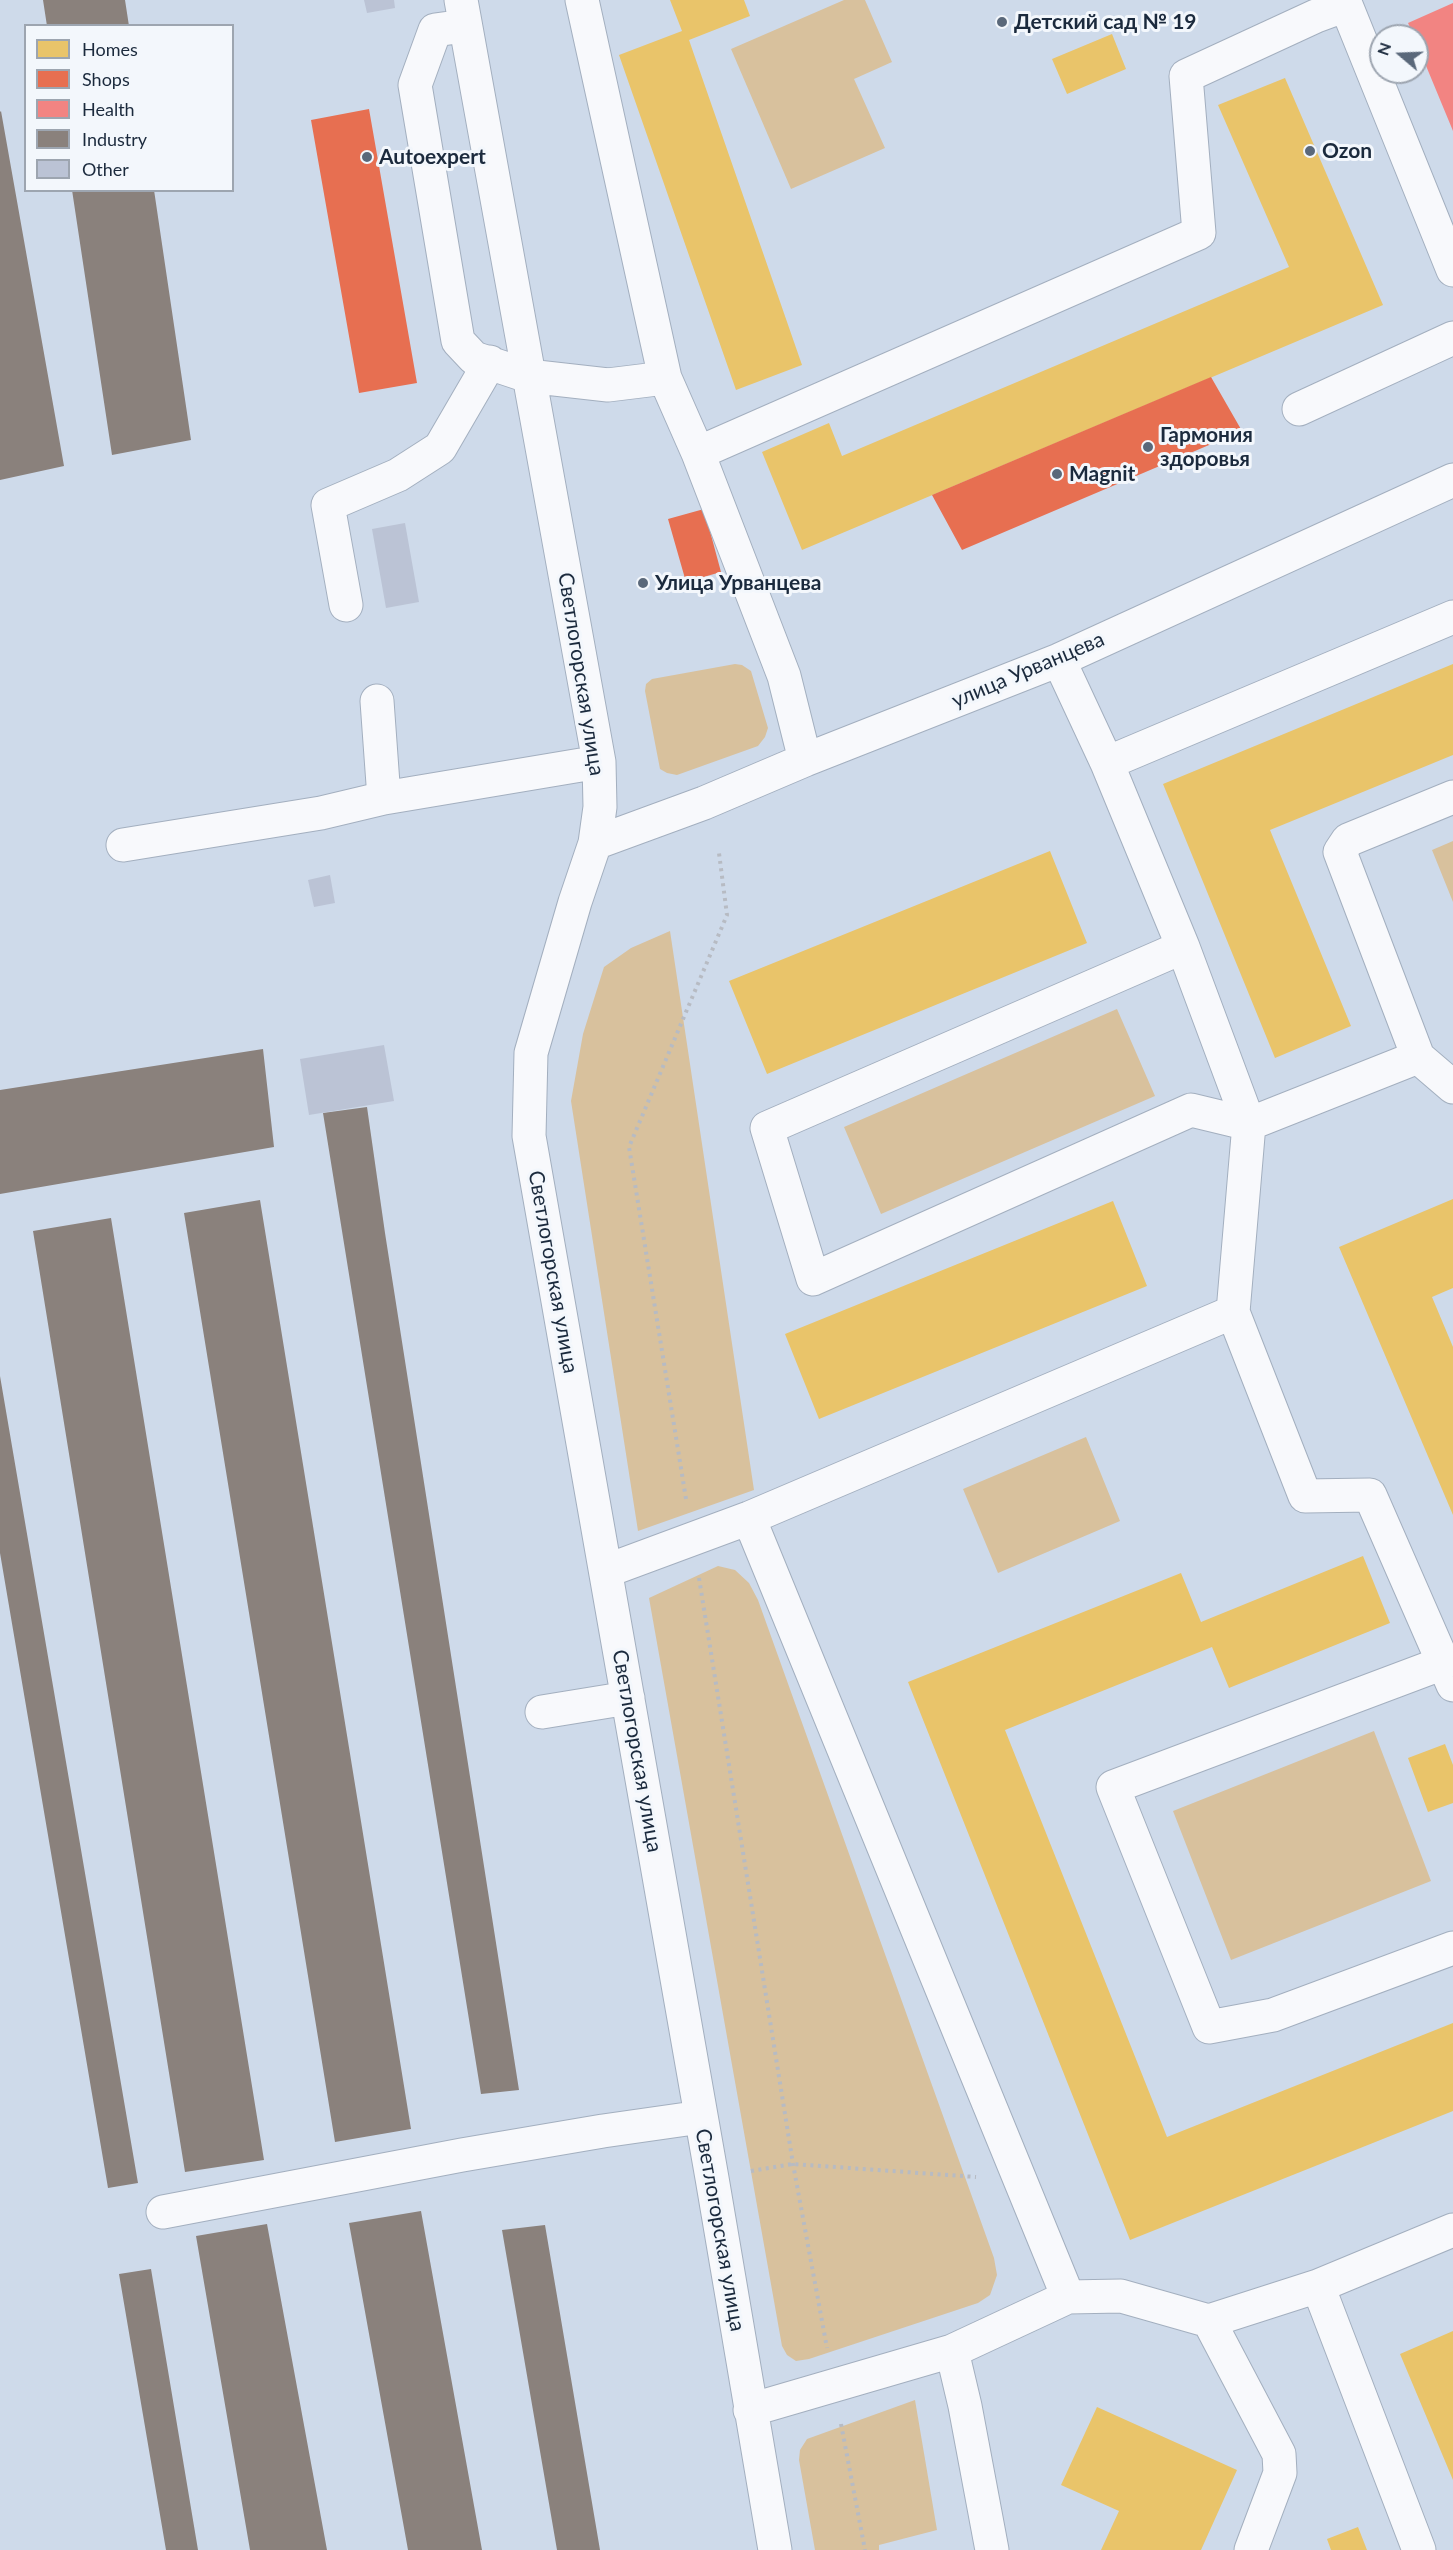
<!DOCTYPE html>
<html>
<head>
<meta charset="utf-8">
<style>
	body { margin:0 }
	#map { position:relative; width:1453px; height:2550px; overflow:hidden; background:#cedaea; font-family:Lato,sans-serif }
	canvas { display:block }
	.legend { position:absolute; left:24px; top:24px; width:210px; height:168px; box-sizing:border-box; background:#f3f7fc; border:2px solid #9da5b0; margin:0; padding:8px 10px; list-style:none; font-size:18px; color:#1b2a3d }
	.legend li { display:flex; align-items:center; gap:12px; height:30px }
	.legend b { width:30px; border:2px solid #9da5b0 }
	.north { position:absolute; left:1369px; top:24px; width:60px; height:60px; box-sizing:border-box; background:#f3f7fc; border:2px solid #9da5b0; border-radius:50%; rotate:289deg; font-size:16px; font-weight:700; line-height:24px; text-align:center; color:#1b2a3d }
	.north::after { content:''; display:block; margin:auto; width:21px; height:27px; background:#5a687a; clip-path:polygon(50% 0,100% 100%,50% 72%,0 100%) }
</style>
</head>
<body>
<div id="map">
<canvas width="1453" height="2550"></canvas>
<ul class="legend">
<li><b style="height:16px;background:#e9c46a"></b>Homes</li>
<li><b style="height:16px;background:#e76f51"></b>Shops</li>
<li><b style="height:16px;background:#f28482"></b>Health</li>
<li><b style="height:16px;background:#8a817c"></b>Industry</li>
<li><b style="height:16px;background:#bbc3d5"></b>Other</li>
</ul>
<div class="north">N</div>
</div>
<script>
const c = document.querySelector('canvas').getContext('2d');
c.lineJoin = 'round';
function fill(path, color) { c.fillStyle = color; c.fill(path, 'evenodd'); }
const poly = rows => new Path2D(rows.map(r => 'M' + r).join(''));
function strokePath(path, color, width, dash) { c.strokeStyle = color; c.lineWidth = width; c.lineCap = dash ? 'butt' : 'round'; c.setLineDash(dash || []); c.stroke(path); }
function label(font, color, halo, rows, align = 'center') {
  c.font = font + ' Lato,sans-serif'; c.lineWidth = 6; c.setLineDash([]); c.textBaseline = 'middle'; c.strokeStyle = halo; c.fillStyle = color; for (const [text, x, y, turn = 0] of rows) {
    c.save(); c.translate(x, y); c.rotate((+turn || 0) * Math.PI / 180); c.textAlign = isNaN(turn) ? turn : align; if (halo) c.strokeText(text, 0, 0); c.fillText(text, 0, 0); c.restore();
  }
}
const green = poly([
	[844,0,865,0,892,62,854,79,885,148,791,189,731,49],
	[735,664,742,665,751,671,768,728,765,737,758,746,677,775,667,773,660,769,645,691,646,684,652,679],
	[1453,841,1453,902,1432,850],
	[670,931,754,1490,638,1531,571,1101,583,1034,604,967,631,948],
	[1117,1009,1155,1096,881,1214,844,1127],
	[1086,1437,1120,1521,998,1573,963,1489],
	[718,1566,735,1570,749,1583,758,1600,994,2258,997,2275,990,2295,978,2303,809,2359,796,2361,787,2355,782,2346,649,1598],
	[1374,1731,1431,1881,1231,1960,1173,1811],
	[915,2400,937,2530,879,2545,879,2550,815,2550,799,2460,800,2450,807,2439]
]);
const homes = poly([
	[670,0,744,0,750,16,689,40,802,365,736,390,619,55,682,31],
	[1112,34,1126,69,1067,94,1052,59],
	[1285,78,1383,305,802,550,762,452,829,423,842,456,1289,267,1218,105],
	[1453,664,1453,755,1270,830,1351,1026,1275,1058,1163,784],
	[1050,851,1087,943,767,1074,729,981],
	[1453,1199,1453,1288,1432,1297,1453,1347,1453,1515,1339,1247],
	[1113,1201,1147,1286,819,1419,785,1334],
	[1363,1556,1390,1623,1229,1688,1212,1647,1005,1730,1167,2137,1453,2023,1453,2111,1130,2240,908,1682,1181,1573,1201,1622],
	[1445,1744,1453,1765,1453,1803,1428,1812,1408,1758],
	[1453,2331,1453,2480,1400,2354],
	[1097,2407,1237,2470,1201,2550,1101,2550,1119,2511,1061,2485],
	[1358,2527,1367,2550,1331,2550,1327,2539]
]);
const shops = poly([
	[369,109,417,383,359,393,311,120],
	[1211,377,1242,431,962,550,932,495],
	[704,509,721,572,686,582,668,519]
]);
const health = poly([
	[1453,3,1453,131,1417,44,1417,36,1414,36,1408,23]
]);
const industry = poly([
	[43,0,125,0,129,26,47,26],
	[1,111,64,466,0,480,0,112],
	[72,190,154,190,191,440,112,455],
	[263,1049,274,1147,0,1194,0,1090],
	[367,1107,385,1233,519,2090,481,2094,323,1113],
	[260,1200,411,2129,335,2142,184,1213],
	[111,1218,264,2160,185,2172,33,1231],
	[0,1376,138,2183,108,2188,0,1553],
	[421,2211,482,2550,408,2550,349,2223],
	[267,2224,327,2550,250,2550,196,2236],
	[545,2225,600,2550,557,2550,502,2230],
	[151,2269,198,2550,166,2550,119,2274]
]);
const building = poly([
	[364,0,394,0,395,8,367,13],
	[405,523,419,602,386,608,372,529],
	[330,875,335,903,314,907,308,880],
	[384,1045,394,1101,309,1115,300,1059]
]);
const path = poly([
	[686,1499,629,1147,727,915,719,853],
	[699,1578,793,2164,827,2348],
	[751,2171,793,2164,976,2177],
	[841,2424,865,2550]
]);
const minor = poly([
	[461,0,599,762,600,807,595,843,575,902,531,1053,529,1136,712,2178,775,2550],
	[582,0,665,378,698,453,784,676,805,760],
	[464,26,435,30,415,85,458,341,474,358,528,376,608,385,665,378],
	[1299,409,1453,338],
	[698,453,1199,233,1186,76,1316,16,1346,5,1453,270],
	[346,605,328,505,398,475,440,448,490,362],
	[1059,660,1107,763,1183,947,1249,1124,1418,1057,1453,1087],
	[377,701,384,798],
	[1107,763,1453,617],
	[595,843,704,803,805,760,1059,660,1453,480],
	[123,845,321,813,384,798,599,762],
	[1183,947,767,1128,813,1279,1191,1110,1249,1124,1233,1312,1305,1496,1370,1495,1453,1685],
	[1418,1057,1340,852,1348,840,1453,797],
	[749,1518,1068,2297],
	[606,1571,749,1518,1233,1312],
	[1443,1663,1113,1787,1209,2027,1273,2015,1453,1948],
	[542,1712,628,1698],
	[163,2212,462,2155,603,2131,701,2117],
	[1318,2286,1419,2550],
	[1209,2321,1279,2454,1280,2473,1251,2550],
	[952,2351,965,2406,992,2550],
	[750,2410,952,2351,1068,2297,1121,2296,1209,2321,1318,2286,1453,2230]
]);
const markers = [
	[1002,22,6,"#5a687a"],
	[1310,151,6,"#5a687a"],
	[367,157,6,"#5a687a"],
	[1148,447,6,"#5a687a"],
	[1057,474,6,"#5a687a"],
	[643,583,6,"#5a687a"]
];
const poiNames = [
	["Детский сад № 19",1014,22],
	["Ozon",1322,151],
	["Autoexpert",379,157],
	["Гармония",1160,435],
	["здоровья",1160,459],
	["Magnit",1069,474],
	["Улица Урванцева",655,583]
];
const streetNames = [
	["улица Урванцева",1028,670,-23],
	["Светлогорская улица",581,674,81],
	["Светлогорская улица",553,1272,80],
	["Светлогорская улица",637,1751,80],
	["Светлогорская улица",720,2230,80]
];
fill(green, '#d8c19d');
fill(homes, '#e9c46a');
fill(shops, '#e76f51');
fill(health, '#f28482');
fill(industry, '#8a817c');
fill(building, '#bbc3d5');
strokePath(minor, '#a3afbf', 35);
strokePath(path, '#b7bbc3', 4, [3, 4.5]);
strokePath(minor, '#f8f9fc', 33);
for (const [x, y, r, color] of markers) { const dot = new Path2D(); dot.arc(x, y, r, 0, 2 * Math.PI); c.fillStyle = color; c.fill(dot); strokePath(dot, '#f3f7fc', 2); }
label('bold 21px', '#1b2a3d', '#f3f7fc', poiNames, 'left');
label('21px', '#1b2a3d', '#f3f7fc', streetNames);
</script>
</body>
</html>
